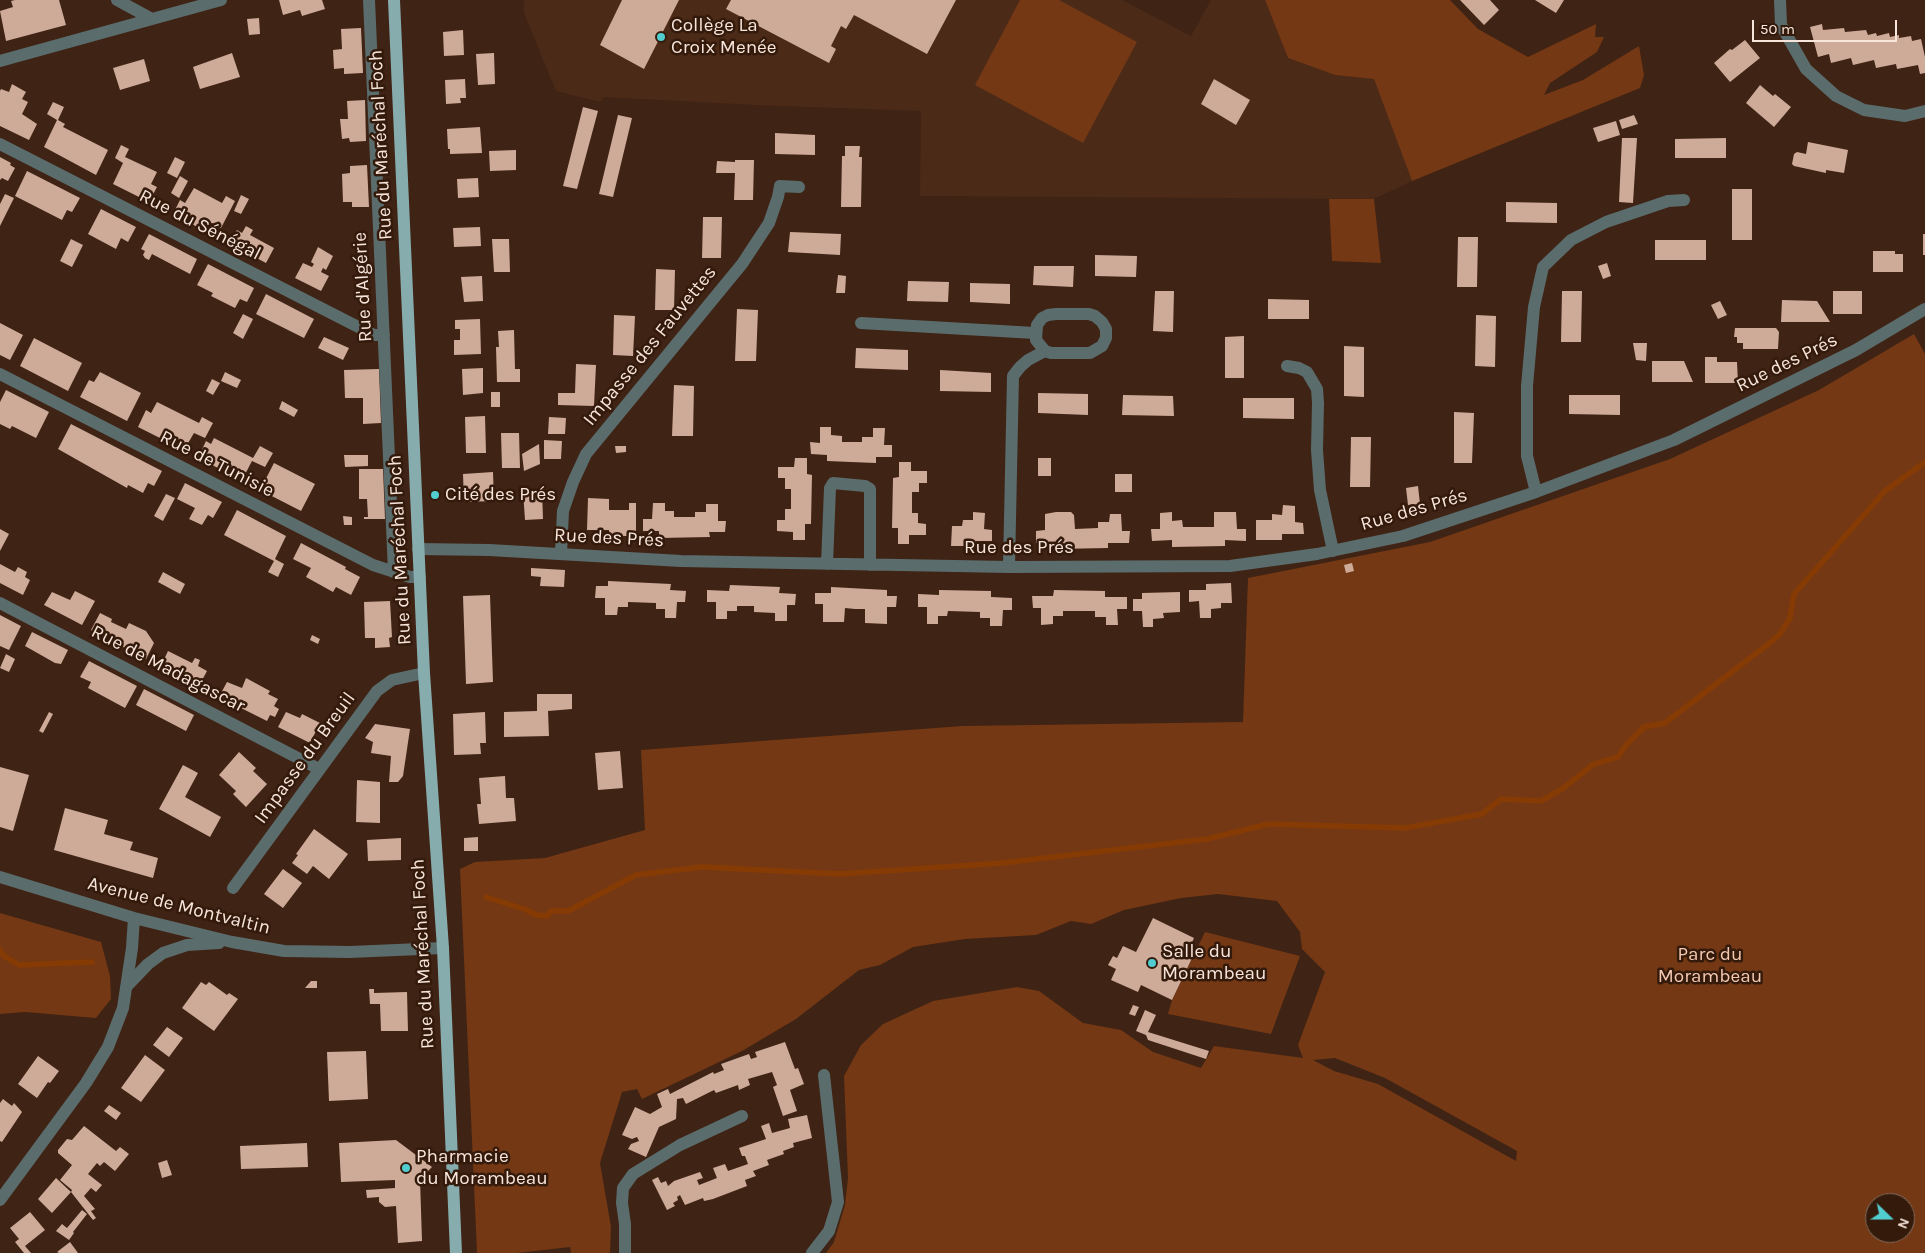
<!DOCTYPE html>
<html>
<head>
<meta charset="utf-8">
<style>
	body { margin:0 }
	#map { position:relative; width:1925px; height:1253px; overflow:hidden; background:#3f2315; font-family:Karla,sans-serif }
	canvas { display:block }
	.north { position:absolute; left:1865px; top:1193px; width:50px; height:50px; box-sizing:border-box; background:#341a0b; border:1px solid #826b5e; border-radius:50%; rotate:112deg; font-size:14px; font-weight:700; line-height:20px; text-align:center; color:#f7e5db }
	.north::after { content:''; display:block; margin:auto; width:18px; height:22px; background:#52cdcf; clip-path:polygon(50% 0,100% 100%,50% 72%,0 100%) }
	.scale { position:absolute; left:1752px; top:20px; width:145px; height:22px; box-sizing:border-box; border:2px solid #f7e5db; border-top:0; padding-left:6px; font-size:15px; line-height:18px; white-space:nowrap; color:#f7e5db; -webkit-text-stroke:4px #341a0b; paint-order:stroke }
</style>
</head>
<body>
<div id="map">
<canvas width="1925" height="1253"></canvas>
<div class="north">N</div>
<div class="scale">50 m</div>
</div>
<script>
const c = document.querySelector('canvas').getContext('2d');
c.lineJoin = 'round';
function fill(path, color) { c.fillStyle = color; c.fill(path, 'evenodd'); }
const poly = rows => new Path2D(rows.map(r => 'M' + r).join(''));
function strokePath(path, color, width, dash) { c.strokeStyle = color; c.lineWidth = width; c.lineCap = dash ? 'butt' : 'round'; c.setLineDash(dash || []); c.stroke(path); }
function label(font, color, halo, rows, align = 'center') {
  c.font = font + ' Karla,sans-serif'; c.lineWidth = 5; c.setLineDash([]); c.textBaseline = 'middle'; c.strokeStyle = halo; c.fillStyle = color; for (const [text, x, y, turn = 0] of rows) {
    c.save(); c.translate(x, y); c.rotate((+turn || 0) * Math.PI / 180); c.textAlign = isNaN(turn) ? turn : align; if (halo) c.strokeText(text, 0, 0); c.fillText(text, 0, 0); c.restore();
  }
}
const built = poly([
	[524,0,1122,0,1191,36,1211,0,1265,0,1288,58,1335,75,1374,78,1412,181,1374,199,920,196,921,111,756,105,604,97,600,102,556,91,524,13]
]);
const green = poly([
	[1020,0,1059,0,1137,42,1083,143,975,85],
	[1265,0,1450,0,1478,29,1528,57,1596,24,1595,37,1604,37,1597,52,1550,83,1544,95,1583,80,1639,46,1644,75,1640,88,1412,181,1374,79,1335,75,1288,58],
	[1329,199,1374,199,1381,263,1332,261],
	[1914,334,1925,354,1925,1253,826,1253,834,1242,845,1205,848,1178,844,1076,861,1045,883,1024,933,1001,1017,987,1039,991,1083,1023,1121,1030,1153,1052,1201,1068,1214,1046,1303,1058,1298,1045,1325,972,1302,949,1300,932,1277,901,1218,894,1181,898,1124,910,1091,924,1071,921,1036,935,965,939,913,947,880,965,859,970,796,1019,742,1051,642,1099,637,1089,622,1092,600,1163,611,1227,610,1253,571,1253,570,1247,517,1253,477,1253,460,869,475,862,545,858,645,830,641,750,962,726,1243,722,1248,578,1430,542,1670,459,1819,390],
	[1335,1058,1385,1078,1517,1151,1516,1161,1378,1084,1334,1071,1313,1060],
	[1875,1203,1905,1203,1905,1233,1875,1233],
	[0,913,101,942,110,976,111,999,96,1018,25,1012,0,1014],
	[1205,932,1300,956,1271,1034,1168,1014,1172,1000]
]);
const stream = poly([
	[486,897,527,910,536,915,547,916,551,911,568,911,636,875,702,867,840,874,1002,863,1207,839,1269,824,1405,828,1482,814,1501,799,1541,801,1562,789,1594,764,1618,757,1626,745,1644,727,1665,723,1771,642,1780,634,1790,618,1794,594,1885,491,1925,462],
	[0,950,4,956,19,965,92,962]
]);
const building = poly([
	[15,0,59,0,66,25,6,41,0,11,13,7,11,1],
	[279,0,322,0,325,9,302,16,300,10,283,15],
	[622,0,679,0,644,69,600,45],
	[731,0,956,0,927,54,854,15,846,29,841,26,831,46,836,49,829,63,726,9],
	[1460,0,1490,0,1499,10,1484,25],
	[1535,0,1564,0,1556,13],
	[259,18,260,34,249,35,247,19],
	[1822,24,1823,30,1844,28,1845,32,1866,30,1868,35,1876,33,1877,36,1889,33,1890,37,1899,35,1899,38,1911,36,1912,41,1921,39,1925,57,1925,73,1920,74,1918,65,1897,69,1896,64,1876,68,1874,60,1853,65,1851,58,1831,63,1829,54,1818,57,1810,27],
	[361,28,363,73,344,74,344,68,334,69,333,50,342,49,341,29],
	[463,30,464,55,444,56,443,32],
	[1745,40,1760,58,1730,82,1714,63,1730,49,1732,50],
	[232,53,240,77,200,89,193,67],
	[494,53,495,84,478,85,476,54],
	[144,59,150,81,120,90,113,68],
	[465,79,466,98,460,98,461,103,446,104,445,80],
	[1214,79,1250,100,1236,125,1201,104],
	[12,84,26,92,22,99,28,102,22,114,37,124,29,140,0,126,0,91,1,89,9,92],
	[1760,85,1773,96,1775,94,1791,107,1774,127,1746,103],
	[365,100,366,141,350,142,349,138,342,139,340,119,348,119,347,101],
	[53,102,64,107,58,120,65,124,63,127,108,150,96,175,44,147,57,120,47,114],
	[583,107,598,111,577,189,563,186],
	[618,115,632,118,613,197,599,194],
	[1634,115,1638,124,1622,129,1619,120],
	[1616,121,1620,135,1598,142,1593,128],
	[480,127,482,153,450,154,450,149,448,149,447,129],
	[775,133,815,135,815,155,775,154],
	[1622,138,1637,138,1633,203,1619,202],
	[1726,138,1726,158,1675,158,1675,139],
	[1808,142,1848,150,1844,173,1826,170,1826,173,1794,166,1792,164,1794,154,1797,152,1806,154],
	[121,145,129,149,125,157,157,172,151,184,157,187,149,202,113,184,123,163,115,158],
	[845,146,860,146,859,157,862,157,861,207,841,207,842,156,845,156],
	[516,150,516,170,490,171,489,151],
	[0,157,11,163,10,165,15,168,8,181,2,178,0,180],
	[175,157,185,162,177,178,167,173],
	[735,160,754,160,753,200,734,200,735,173,716,173,717,161,735,162],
	[367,165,369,207,352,207,352,202,343,202,342,174,350,173,350,166],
	[27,171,80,198,72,212,67,210,62,220,15,196],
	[180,176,188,181,179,198,171,193],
	[478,178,479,197,458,198,457,179],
	[194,188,222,203,226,196,235,201,221,228,208,221,203,230,173,214,180,200,185,203],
	[1732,189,1752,189,1752,240,1732,240],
	[5,194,14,198,0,226,0,204],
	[241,195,249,199,241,214,234,211],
	[1506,202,1557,203,1557,223,1506,222],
	[101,209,136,227,128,242,121,238,116,249,88,234],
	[703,217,722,217,721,258,702,258],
	[246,226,253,230,250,235,274,248,266,263,230,244,237,230,242,233],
	[480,227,481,246,454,247,453,228],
	[790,232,841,234,840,255,788,252],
	[149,234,197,259,190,274,152,254,149,260,145,258,143,255,145,251,141,249],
	[1923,234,1925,234,1925,255,1923,255],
	[1458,237,1478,237,1477,287,1457,287],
	[71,239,83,245,72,267,60,261],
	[492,239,509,239,510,272,494,272],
	[1655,240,1706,240,1706,260,1655,260],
	[318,247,333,256,326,270,323,268,321,272,329,276,321,291,295,278,303,263,312,267,314,264,311,262],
	[1873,251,1895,251,1895,254,1903,254,1903,272,1873,272],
	[1095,255,1137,256,1136,277,1095,276],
	[1607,263,1611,276,1603,279,1598,266],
	[208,264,254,288,247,302,240,299,235,308,211,296,213,293,197,285],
	[1034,266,1074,266,1073,287,1033,285],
	[656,269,675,270,674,310,655,310],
	[838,275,846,276,845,293,836,293],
	[482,276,483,301,464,302,461,277],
	[908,281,949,282,948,302,907,301],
	[970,283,1010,284,1010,304,970,302],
	[1155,291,1174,291,1173,332,1153,331],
	[1562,291,1582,291,1581,342,1561,342],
	[1833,291,1862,291,1862,314,1833,314],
	[266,294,314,319,304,338,256,314],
	[1268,299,1309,300,1309,319,1268,319],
	[1782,300,1817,301,1830,322,1781,322],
	[1720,301,1727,315,1718,319,1711,305],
	[737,309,758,310,756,361,735,361],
	[243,314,253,319,243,339,233,333],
	[614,315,635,316,633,356,613,355],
	[1476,315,1496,316,1495,367,1475,366],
	[480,319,481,354,454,355,454,340,460,340,460,329,455,329,455,320],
	[0,323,23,335,10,360,0,355],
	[1735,328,1776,328,1779,332,1778,349,1743,349,1743,343,1737,343,1737,337,1734,337],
	[514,330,515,369,520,369,520,382,497,382,496,347,499,347,498,331],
	[1244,336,1244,378,1225,378,1225,337],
	[324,337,349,348,343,360,318,348],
	[34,338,82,363,68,391,20,366],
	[1633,343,1647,343,1646,361,1636,360],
	[1344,346,1364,347,1364,397,1344,396],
	[856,348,908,350,908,370,855,368],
	[1705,357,1717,357,1717,362,1737,362,1738,383,1705,383],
	[1652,361,1684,361,1693,382,1652,382],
	[576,364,596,365,594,406,558,405,558,393,575,393],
	[483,368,483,393,463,395,462,369],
	[379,369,381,423,363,424,363,398,345,398,344,370],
	[940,370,991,373,991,392,940,391],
	[100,372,141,393,127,421,80,397,89,380,94,382],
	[225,372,241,380,237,388,221,381],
	[212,379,220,383,213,395,206,391],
	[674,385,694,386,693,436,672,436],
	[6,390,49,412,36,438,12,426,10,429,0,424,0,402],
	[491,392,500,392,500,407,491,407],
	[1038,393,1088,394,1088,415,1038,413],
	[1123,395,1173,396,1174,416,1122,415],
	[1569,395,1620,395,1620,415,1569,414],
	[1243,398,1294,398,1294,419,1243,418],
	[282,401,298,410,294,417,279,409],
	[157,402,199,423,202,417,213,423,205,438,194,433,184,450,138,427,146,410,151,413],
	[1454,412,1474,413,1472,463,1454,463],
	[485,416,486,453,466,453,465,417],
	[549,417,566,418,565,434,548,434],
	[71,424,162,471,154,486,148,483,143,493,128,485,127,488,58,449],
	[820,427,831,427,831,435,842,436,842,442,862,442,862,437,873,437,873,428,885,428,884,445,892,445,892,457,876,457,876,463,851,462,827,461,827,455,811,454,810,442,820,443],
	[501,433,519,433,520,468,502,468],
	[1351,437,1371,437,1370,487,1350,487],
	[214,438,253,458,260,446,273,453,265,467,252,461,242,480,198,458,206,441,211,444],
	[544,440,562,441,561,459,544,459],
	[539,444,540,464,524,471,522,454],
	[615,446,626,446,626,452,616,453],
	[344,455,368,455,368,466,345,467],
	[795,458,807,458,807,474,812,475,811,524,805,524,805,540,793,540,793,532,777,531,777,520,785,520,785,509,791,509,791,489,785,489,785,478,778,478,778,467,794,467],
	[1038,458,1051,458,1051,476,1038,476],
	[899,462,911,462,911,471,927,471,927,483,919,483,919,492,912,492,912,513,918,513,918,523,926,524,926,535,909,535,909,544,898,544,898,528,892,528,893,478,899,477],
	[274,463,315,484,301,511,260,490],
	[359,469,383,469,385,519,364,519,364,517,368,517,367,499,359,499],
	[493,472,494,501,464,502,463,474],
	[1115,474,1132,474,1132,492,1115,492],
	[185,483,222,502,213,518,208,515,202,525,189,519,195,508,177,499],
	[1418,486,1420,504,1408,505,1406,488],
	[542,490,543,519,525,520,523,491],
	[166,494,175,498,163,521,154,516],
	[588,498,609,499,609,510,629,510,629,503,636,503,636,536,609,536,609,530,587,530],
	[653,503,665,503,665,511,674,511,674,517,695,517,695,512,706,512,706,504,718,504,718,521,726,521,725,532,709,532,710,537,659,538,659,531,643,531,643,519,652,519],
	[1283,505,1295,506,1295,522,1303,523,1304,534,1282,534,1282,540,1256,540,1256,520,1272,520,1272,514,1282,515],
	[237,510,286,536,275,559,284,564,278,577,268,572,274,561,224,535],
	[973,512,985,513,984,529,992,530,992,541,976,541,975,546,951,546,952,526,962,526,963,520,973,520],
	[1056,512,1071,512,1074,515,1075,529,1098,528,1098,522,1109,522,1110,514,1121,514,1122,531,1130,531,1129,543,1108,543,1108,548,1057,549,1056,542,1036,543,1036,531,1045,530,1045,514],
	[1172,512,1172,521,1182,520,1183,527,1214,527,1214,512,1236,512,1237,529,1246,529,1246,541,1225,540,1225,546,1172,547,1172,540,1152,541,1151,529,1160,529,1160,513],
	[343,516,352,517,352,525,344,525],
	[0,529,9,534,0,551],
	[301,543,346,567,345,569,360,577,351,595,336,587,333,592,306,577,311,568,293,559],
	[1352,563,1354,571,1346,573,1344,565],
	[0,564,15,572,18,567,27,572,25,577,30,580,23,595,0,583],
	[531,568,565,570,564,587,540,586,541,577,531,576],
	[163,572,185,584,180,594,158,582],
	[608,581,671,584,670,590,686,591,685,602,677,602,676,618,665,618,665,609,656,609,656,603,628,602,628,607,618,607,617,615,605,615,605,598,595,598,596,586,608,586],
	[1231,583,1232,603,1221,603,1221,608,1211,609,1211,618,1200,618,1199,601,1189,602,1189,590,1206,590,1206,584],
	[730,585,780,587,779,593,796,594,795,605,787,605,787,621,775,621,775,613,754,612,754,606,737,606,737,611,727,611,727,619,716,619,716,602,707,602,707,590,729,591],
	[831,587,887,590,887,596,897,596,896,607,887,607,887,624,865,623,865,609,855,609,845,608,844,622,823,622,823,604,815,604,815,593,831,593],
	[939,590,991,591,991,597,1012,598,1012,610,1003,610,1002,626,990,626,990,618,980,618,980,612,948,611,947,616,938,616,938,624,927,624,927,607,918,607,918,594,939,595],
	[1054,590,1105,591,1105,597,1127,597,1127,609,1117,609,1118,625,1106,625,1106,617,1095,617,1095,611,1063,611,1063,616,1053,616,1053,624,1041,625,1041,608,1033,608,1032,596,1053,596],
	[75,591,95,601,82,625,44,605,52,592,70,600],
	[1180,592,1180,612,1163,613,1164,618,1153,619,1153,627,1143,627,1142,611,1133,611,1133,599,1142,599,1142,593],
	[490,595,493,682,466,684,463,596],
	[390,601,392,637,389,638,390,647,375,648,375,638,365,638,364,602],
	[100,613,112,619,111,622,126,629,129,623,146,631,154,643,146,659,91,630],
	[0,615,21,626,9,650,0,646],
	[32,632,68,650,61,664,55,663,25,646],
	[312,635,320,639,318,644,310,640],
	[168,651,192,663,195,658,200,660,198,666,207,671,199,686,161,666],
	[6,654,15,659,9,672,0,668],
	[89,661,137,686,125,708,88,688,91,682,80,677],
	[246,678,270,691,268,694,278,699,274,706,279,709,275,717,270,715,267,721,219,697,227,682,242,688],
	[144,689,194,715,186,731,136,705],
	[537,694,572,694,572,709,548,711,549,736,504,737,504,712,537,711],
	[49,712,53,714,43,733,39,731],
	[286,712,300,718,302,714,320,723,310,743,278,727],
	[485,712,486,743,480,743,481,754,454,755,453,714],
	[375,724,410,729,403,776,398,782,389,782,391,756,371,753,373,742,365,738],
	[620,751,623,788,598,790,595,753],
	[239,752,256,768,253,771,267,784,246,807,233,794,236,791,219,775],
	[183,765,198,773,185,797,221,817,210,837,159,809],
	[0,767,29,775,13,831,0,827],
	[505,776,506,798,514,798,516,821,479,824,477,804,481,804,479,778],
	[357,780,380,782,380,823,356,822],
	[65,808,108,820,104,834,133,842,130,850,158,858,153,878,54,850],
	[314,829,348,854,329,879,313,866,307,874,292,863,298,855,296,854],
	[478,837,478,851,464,851,464,838],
	[401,838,401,860,368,861,367,840],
	[283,869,302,883,283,908,264,894],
	[1153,918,1194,938,1189,949,1195,952,1172,1000,1141,985,1138,992,1111,980,1116,969,1108,965,1113,956,1117,958,1123,946,1136,952],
	[311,981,317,981,317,988,305,988],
	[201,982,206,985,209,982,227,995,229,993,238,999,214,1031,182,1008],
	[369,989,374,989,374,993,407,992,408,1031,381,1031,380,1004,370,1004],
	[1133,1005,1139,1007,1135,1016,1129,1014],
	[1145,1010,1156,1015,1148,1032,1209,1051,1206,1059,1148,1040,1146,1035,1136,1031],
	[167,1027,183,1038,169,1057,153,1045],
	[785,1042,795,1069,798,1068,804,1084,790,1090,797,1111,783,1116,773,1087,777,1085,772,1072,748,1079,750,1085,739,1090,738,1085,716,1093,714,1090,686,1104,683,1098,677,1099,676,1119,659,1127,646,1157,628,1149,631,1144,639,1141,637,1137,632,1139,622,1135,635,1107,650,1114,662,1107,657,1094,668,1089,670,1094,713,1072,714,1074,724,1070,721,1064,749,1054,751,1059,757,1057,755,1052],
	[366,1051,368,1099,329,1101,327,1052],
	[145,1055,165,1070,141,1102,121,1088],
	[38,1056,59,1071,50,1083,48,1082,37,1098,18,1084],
	[3,1099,12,1106,14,1103,22,1112,2,1142,0,1141,0,1103],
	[109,1105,121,1113,116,1120,104,1111],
	[807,1115,812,1138,793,1143,794,1147,783,1151,784,1154,767,1160,769,1165,753,1171,756,1176,745,1180,747,1186,713,1199,704,1201,703,1198,685,1205,680,1195,677,1197,678,1200,673,1203,675,1206,667,1210,652,1180,658,1177,661,1183,666,1181,668,1186,674,1181,700,1172,703,1178,697,1180,699,1185,717,1178,713,1168,725,1164,728,1171,748,1164,745,1156,742,1156,739,1148,766,1139,761,1126,769,1123,772,1133,790,1128,788,1119],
	[84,1126,116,1151,120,1147,129,1154,115,1171,104,1162,100,1166,97,1163,88,1174,102,1185,96,1192,91,1188,84,1196,95,1209,91,1211,96,1218,93,1220,71,1192,72,1190,60,1180,72,1165,58,1153,58,1150,67,1139,72,1140],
	[396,1140,432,1167,420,1179,422,1241,398,1243,396,1206,385,1207,379,1202,379,1197,367,1198,366,1190,395,1188,395,1180,341,1182,339,1143],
	[307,1143,308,1167,241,1169,240,1146],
	[167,1160,172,1175,162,1178,158,1163],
	[56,1178,71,1192,52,1213,38,1199],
	[82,1210,87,1214,73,1232,74,1233,69,1240,56,1231,62,1224,67,1228],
	[30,1212,45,1230,25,1246,31,1253,24,1253,15,1242,19,1239,10,1228],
	[70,1242,78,1253,59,1253,57,1252]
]);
const minor = poly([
	[117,0,152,19],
	[369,0,394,572],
	[1780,0,1781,25,1806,69,1836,96,1864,110,1905,116,1925,111],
	[0,61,221,0],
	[0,144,374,335,384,335],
	[1056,314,1089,314,1095,316,1102,322,1106,329,1106,338,1102,346,1090,353,1051,353,1045,351,1036,340,1037,325,1042,318,1048,315,1056,314],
	[861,323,1035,333],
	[1287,366,1299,368,1307,372,1317,389,1318,403,1317,450,1320,490,1333,551],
	[0,374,373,565,410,577,420,577],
	[1536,492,1527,456,1527,386,1534,307,1543,267,1571,240,1606,222,1668,201,1684,200],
	[418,549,489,550,681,561,1009,567,1230,566,1317,554,1403,536,1536,492,1674,440,1856,350,1925,309],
	[561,554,563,511,573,482,586,454,742,264,769,223,778,197,780,186,799,187],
	[827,564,830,488,833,483,865,486,870,489,870,565],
	[1009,567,1013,376,1020,367,1028,360,1045,351],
	[0,603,319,769],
	[0,877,134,918,232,942,284,951,350,952,443,948],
	[233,888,377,691,392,680,424,673],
	[126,987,148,964,163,953,187,945,219,943],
	[0,1200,86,1083,108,1047,123,1008,132,948,134,918],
	[625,1253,625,1224,622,1203,623,1188,633,1174,680,1145,742,1116],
	[812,1253,829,1231,838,1202,824,1075]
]);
const major = poly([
	[394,0,424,673,443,948,456,1253]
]);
const markers = [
	[661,37,5,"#52cdcf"],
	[435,495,5,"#52cdcf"],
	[1152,963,5,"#52cdcf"],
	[406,1168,5,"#52cdcf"]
];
const poiNames = [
	["Collège La",671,26],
	["Croix Menée",671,48],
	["Cité des Prés",445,495],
	["Salle du",1162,952],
	["Morambeau",1162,974],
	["Pharmacie",416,1157],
	["du Morambeau",416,1179]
];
const streetNames = [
	["Rue du Maréchal Foch",381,145,-93],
	["Rue du Sénégal",200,225,27],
	["Rue d'Algérie",363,287,-93],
	["Impasse des Fauvettes",650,346,-51],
	["Rue des Prés",1787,363,-26],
	["Rue de Tunisie",217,464,27],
	["Rue des Prés",1414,510,-16],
	["Rue des Prés",609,538,3],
	["Rue des Prés",1019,548],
	["Rue du Maréchal Foch",400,550,-93],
	["Rue de Madagascar",168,669,27],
	["Impasse du Breuil",305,758,-54],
	["Avenue de Montvaltin",179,906,14],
	["Rue du Maréchal Foch",423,954,-93]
];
const parkNames = [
	["Parc du",1710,955],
	["Morambeau",1710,977]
];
fill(built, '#4c2a18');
fill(green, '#743814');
strokePath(stream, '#863b04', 5.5);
fill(building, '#ceab99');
strokePath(minor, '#5a6c6c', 12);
strokePath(major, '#86acad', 12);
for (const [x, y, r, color] of markers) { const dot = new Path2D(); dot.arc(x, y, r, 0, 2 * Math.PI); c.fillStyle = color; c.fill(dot); strokePath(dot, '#341a0b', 2); }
label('19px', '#f7e5db', '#341a0b', poiNames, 'left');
label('19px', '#f7e5db', '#341a0b', streetNames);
label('19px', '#f4c8b1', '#341a0b', parkNames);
</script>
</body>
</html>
